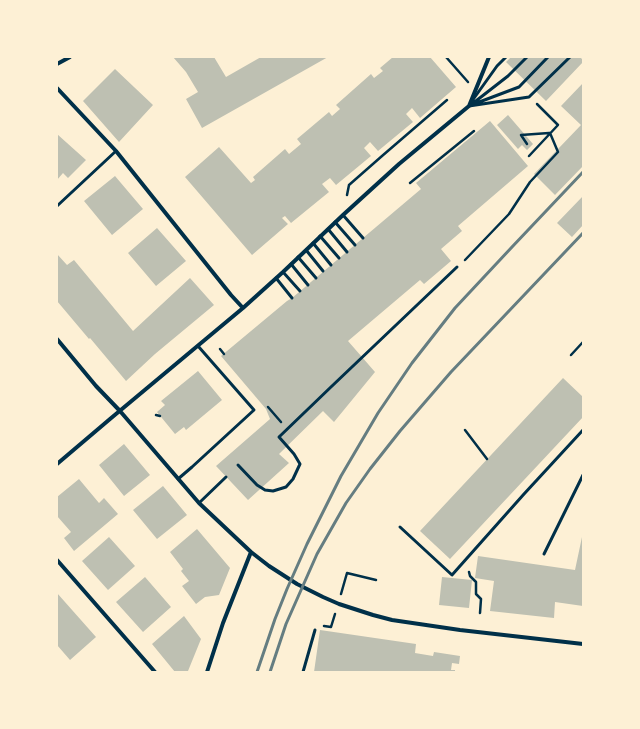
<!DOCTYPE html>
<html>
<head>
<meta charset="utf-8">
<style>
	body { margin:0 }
	#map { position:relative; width:640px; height:729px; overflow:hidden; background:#fdf0d5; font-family:"Fira Sans Condensed",sans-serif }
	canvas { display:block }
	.frame { position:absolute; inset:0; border:58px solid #fdf0d5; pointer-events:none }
</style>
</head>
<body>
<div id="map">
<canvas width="640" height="729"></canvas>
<div class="frame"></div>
</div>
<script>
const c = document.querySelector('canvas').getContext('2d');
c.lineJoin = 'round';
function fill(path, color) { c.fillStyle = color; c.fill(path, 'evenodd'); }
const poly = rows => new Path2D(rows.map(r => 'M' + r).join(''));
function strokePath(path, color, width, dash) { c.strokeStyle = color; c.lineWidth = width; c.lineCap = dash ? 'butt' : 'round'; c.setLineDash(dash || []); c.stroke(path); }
const building = poly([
	[173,57,214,57,226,77,261,57,328,57,202,128,186,99,198,92,186,72],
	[393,57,430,57,456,87,420,118,412,108,406,114,413,122,378,151,370,142,364,148,371,156,336,185,330,178,322,184,329,192,291,223,285,216,282,218,288,224,252,255,185,177,219,147,251,183,255,180,253,177,285,149,289,154,301,144,297,139,329,112,332,116,340,109,336,105,371,74,374,78,383,71,380,68],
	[511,57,580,57,583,60,583,62,546,101,506,62],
	[115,69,153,105,119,142,83,101],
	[583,83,583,166,555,195,534,174,581,125,561,106],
	[508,115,533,144,527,150,522,145,518,149,497,125],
	[490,121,528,166,458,226,462,231,441,249,451,261,424,284,420,280,348,341,375,372,334,422,323,411,279,454,289,463,248,500,216,466,270,419,266,409,221,356,287,301,292,298,421,189,416,183],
	[57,134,86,160,68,178,63,173,57,180],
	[115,176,143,209,112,235,84,201],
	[583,196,583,225,572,237,557,223],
	[157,228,186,261,156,286,128,253],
	[57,254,67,265,74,260,133,331,190,278,214,305,155,354,126,381,90,338,89,339,57,301],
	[198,371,222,400,186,430,184,427,175,434,157,412,165,405,161,401],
	[563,378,583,397,583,417,450,559,420,531],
	[124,444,150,475,124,496,99,465],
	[79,479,99,503,104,498,118,514,74,551,64,538,71,532,57,516,57,497],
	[163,486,187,515,157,539,133,510],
	[197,529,230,568,219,595,205,597,196,604,182,586,189,581,181,571,183,569,170,552],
	[109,537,135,566,108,590,82,561],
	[582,537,583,606,555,602,554,618,490,611,494,581,475,578,478,556,575,570],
	[145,577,171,607,143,632,116,602],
	[442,577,472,580,469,608,439,605],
	[57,593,96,637,70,660,57,645],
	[184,616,201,639,188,671,175,672,152,644],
	[320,630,416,644,415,653,433,656,434,652,460,656,459,664,452,663,451,670,455,670,455,672,314,672]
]);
const path = poly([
	[446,57,468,82],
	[527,144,521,135,549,133],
	[529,156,558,125,537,104],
	[410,183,474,131],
	[347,195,349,185,382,156,447,100],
	[465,260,509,214,530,182,558,152,550,133],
	[220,349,224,354],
	[571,355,583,342],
	[268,407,281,422],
	[156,415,160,416],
	[465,430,487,459],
	[469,572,470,576,476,582,476,594,481,599,480,613],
	[341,594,347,573,376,580],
	[324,626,331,627,335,614]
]);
const service = poly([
	[472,101,497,66,506,57],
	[472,104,508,76,527,57],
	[474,104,519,87,548,57],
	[469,106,529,97,570,57],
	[57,206,116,151],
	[343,215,363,238],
	[335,222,355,245],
	[328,229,347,252],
	[320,236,339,258],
	[313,243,331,265],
	[306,250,323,271],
	[298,257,316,278],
	[291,264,308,285],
	[283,272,300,291],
	[276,278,292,298],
	[238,465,257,485,265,490,273,491,286,487,293,479,300,464,294,454,279,437,332,386,457,267],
	[178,479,192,467,254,410,198,346],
	[199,503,226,477],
	[400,527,452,575,524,494,583,430],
	[544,554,583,475],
	[303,672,315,630]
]);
const minor = poly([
	[57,64,70,57],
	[57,88,116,151,231,295,243,308],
	[57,339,96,386,120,411,199,503,251,552,269,566,297,584,323,597,339,604,373,615,392,620,460,630,583,644],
	[57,464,110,419,243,308,283,272,343,215,399,164,469,106,489,57],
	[57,560,155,672],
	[207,672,223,623,251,552]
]);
const rail = poly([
	[257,672,275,619,287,589,307,544,341,476,378,413,412,363,455,308,512,247,583,172],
	[270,672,286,624,317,554,346,503,370,469,400,431,451,372,583,233]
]);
fill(building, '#bec0b2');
strokePath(path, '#003049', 2.5);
strokePath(service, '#003049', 3);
strokePath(minor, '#003049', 4);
strokePath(rail, '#657d81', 3);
</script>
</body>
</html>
